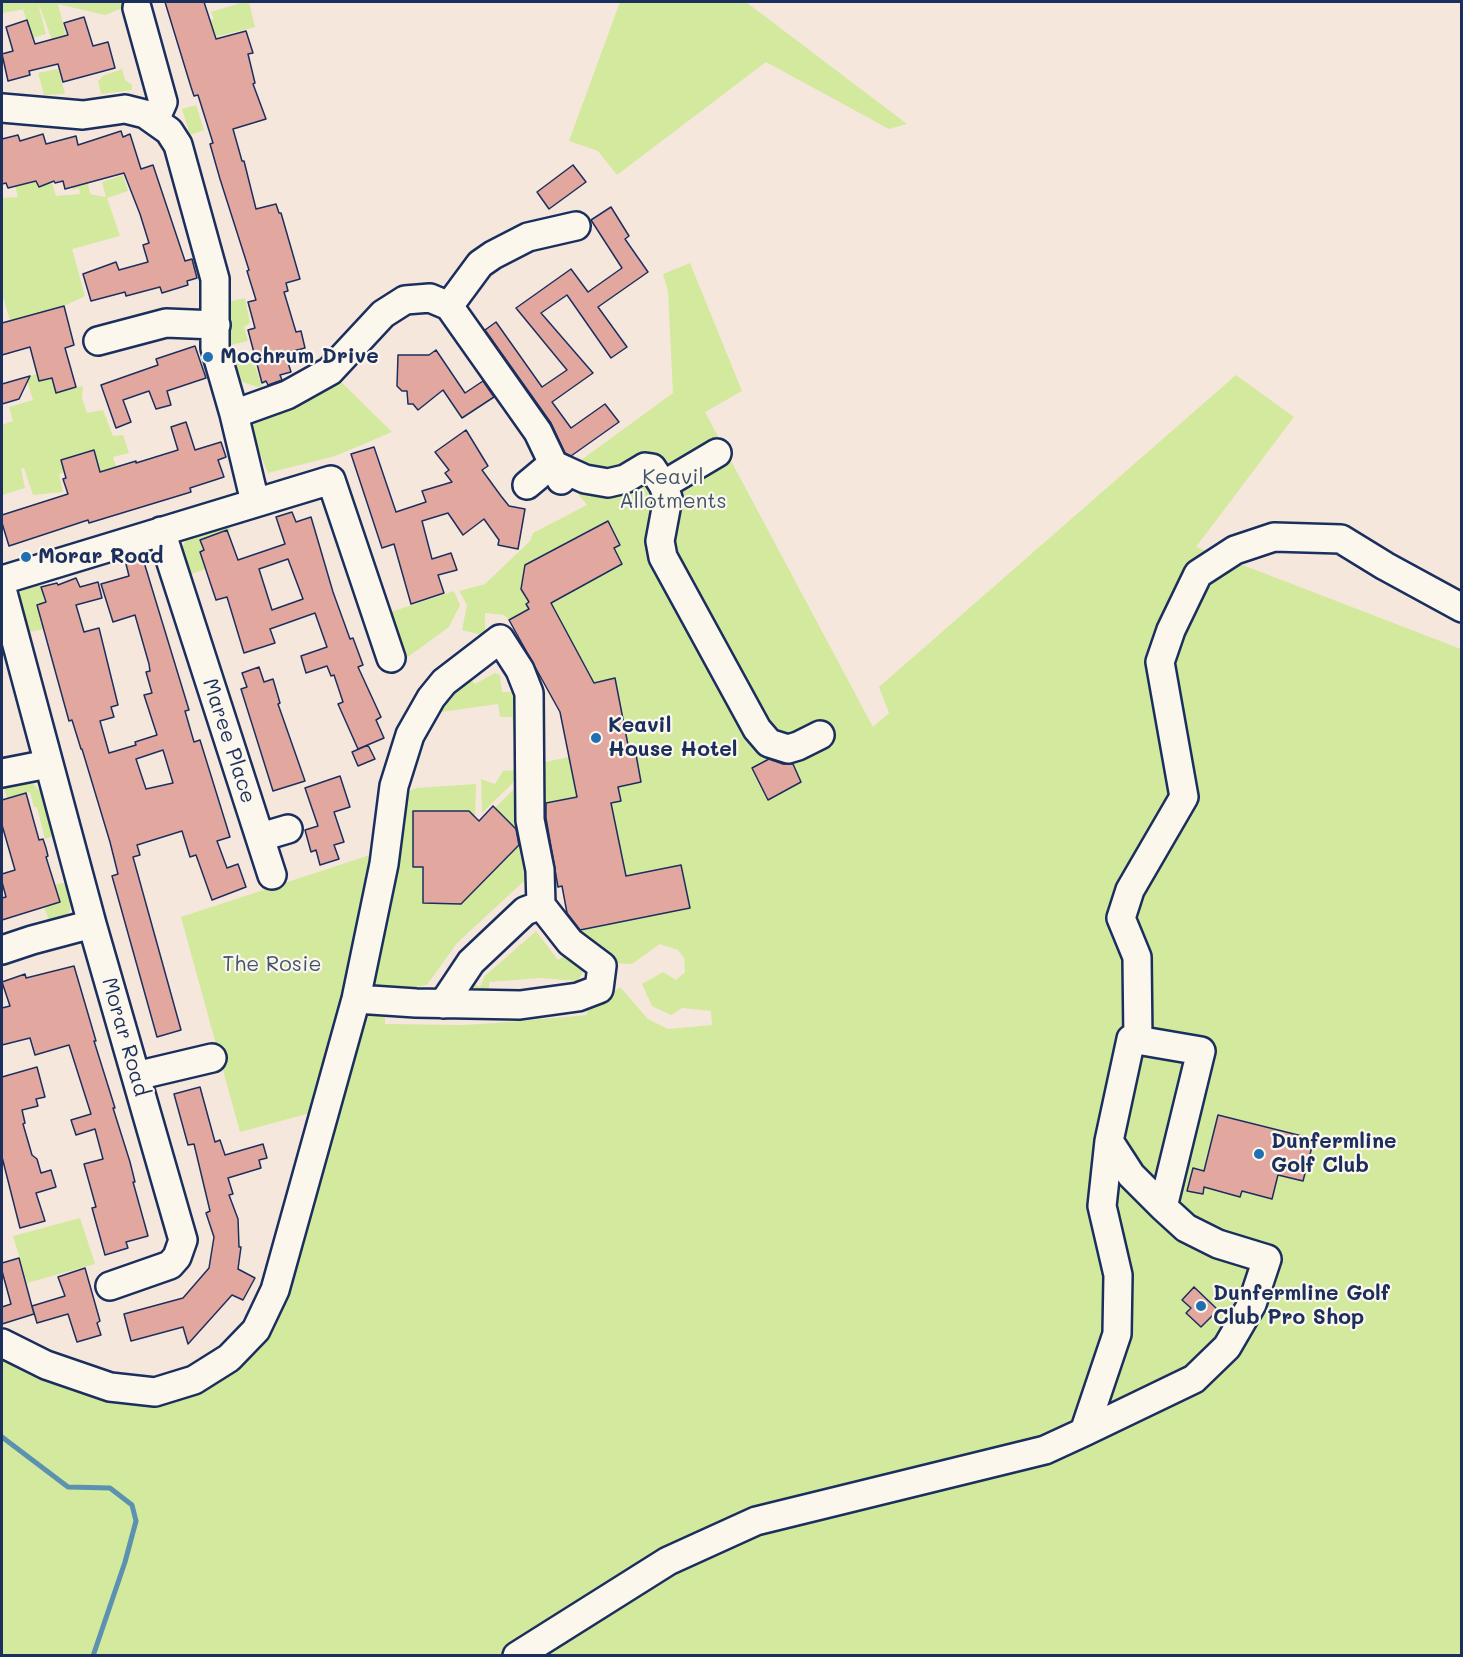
<!DOCTYPE html>
<html>
<head>
<meta charset="utf-8">
<style>
	body { margin:0 }
	#map { position:relative; width:1463px; height:1657px; overflow:hidden; background:#f6e7dd; font-family:Mali,sans-serif }
	canvas { display:block }
	.frame { position:absolute; inset:0; border:3px solid #1b2f5e; pointer-events:none }
</style>
</head>
<body>
<div id="map">
<canvas width="1463" height="1657"></canvas>
<div class="frame"></div>
</div>
<script>
const c = document.querySelector('canvas').getContext('2d');
c.lineJoin = 'round';
function fill(path, color) { c.fillStyle = color; c.fill(path, 'evenodd'); }
const poly = rows => new Path2D(rows.map(r => 'M' + r).join(''));
function strokePath(path, color, width, dash) { c.strokeStyle = color; c.lineWidth = width; c.lineCap = dash ? 'butt' : 'round'; c.setLineDash(dash || []); c.stroke(path); }
function label(font, color, halo, rows, align = 'center') {
  c.font = font + ' Mali,sans-serif'; c.lineWidth = 4.5; c.setLineDash([]); c.textBaseline = 'middle'; c.strokeStyle = halo; c.fillStyle = color; for (const [text, x, y, turn = 0] of rows) {
    c.save(); c.translate(x, y); c.rotate((+turn || 0) * Math.PI / 180); c.textAlign = isNaN(turn) ? turn : align; if (halo) c.strokeText(text, 0, 0); c.fillText(text, 0, 0); c.restore();
  }
}
const green = poly([
	[2,2,138,2,105,15,58,4,68,43,54,46,40,7,39,7,46,34,33,38,23,10,26,9,2,13],
	[244,2,249,2,255,27,215,37,209,21,214,19,211,12],
	[620,2,746,2,907,124,889,129,766,62,617,175,598,151,569,141],
	[58,69,65,94,44,95,38,73],
	[122,69,125,80,132,85,132,90,101,94,98,81,101,79,102,76],
	[196,105,204,130,190,135,182,109],
	[47,167,56,196,80,194,79,188,73,190,71,181,85,169,90,194,106,197,102,182,123,175,128,191,107,198,120,236,72,249,85,296,64,306,10,321,2,293,2,196,2,198,18,197,11,170],
	[690,263,742,391,705,412,873,727,889,713,879,687,1236,375,1294,417,1196,547,1461,649,1461,1655,2,1655,2,1353,107,1396,237,1362,360,1008,385,1010,385,1024,463,1025,496,1023,587,1015,587,1005,605,998,620,987,648,1019,668,1029,712,1025,711,1011,682,1008,671,1015,652,1006,642,984,663,972,676,980,685,972,684,958,678,950,660,944,632,964,611,963,571,931,690,907,681,865,626,876,611,803,621,800,618,787,641,782,635,749,629,750,615,679,590,684,551,603,622,564,614,548,620,544,608,521,525,565,521,589,529,602,526,604,529,609,509,620,504,615,485,613,485,636,462,630,467,605,459,591,485,584,530,541,533,533,587,505,562,474,673,393,668,292,663,274],
	[778,755,791,760,801,782,768,799,752,768],
	[245,298,250,323,244,327,248,341,227,346,228,302],
	[252,357,262,386,258,387,242,382,235,371,232,361],
	[330,371,392,432,335,456,268,473,243,411],
	[38,374,51,376,56,393,83,386,82,398,87,413,103,410,113,436,123,435,129,453,113,457,119,476,69,470,59,474,63,492,33,495,24,468,21,469,25,488,2,495,2,425,13,421,9,407,33,400,26,377],
	[226,521,231,530,200,540,204,550,200,552,205,569,189,575,181,557,182,548,186,540,191,534],
	[70,568,72,574,40,585,45,603,37,605,44,629,25,633,18,598,24,584],
	[454,591,460,605,449,627,398,664,379,616],
	[465,673,475,684,495,673,500,675,502,692,521,692,522,774,482,813,481,779,495,784,503,771,516,770,512,717,500,717,498,704,434,713],
	[569,757,577,797,545,803,547,812,541,814,536,764],
	[524,779,534,894,523,882,457,943,427,985,384,993,369,988,398,790,409,791,416,788,476,784,475,817,469,811,413,811,413,866,423,867,423,903,461,904,525,839,495,808],
	[30,781,41,792,53,836,45,839,37,807,34,807,30,792,7,798,3,784],
	[370,855,338,1010,314,1112,240,1132,181,917],
	[66,882,71,904,69,912,60,921,51,925,44,907,60,902,55,885],
	[536,931,558,960,569,952,583,972,578,981,540,978,489,982,489,992,471,992,471,983,480,987,485,976],
	[80,1218,95,1264,27,1283,13,1236]
]);
const stream = poly([
	[2,1437,68,1487,110,1488,132,1505,136,1521,125,1562,93,1656]
]);
const building = poly([
	[165,2,204,2,216,39,246,31,253,53,248,54,255,83,253,84,266,119,233,129,242,161,244,161,256,209,276,204,279,213,281,213,300,279,286,283,288,291,284,292,296,332,301,331,305,348,285,353,291,372,280,375,282,380,268,385,266,381,262,383,248,330,255,328,248,302,256,300,247,271,249,270,220,179,210,144,213,143,198,95,194,96,191,87,165,2],
	[84,17,93,46,108,42,115,68,63,82,58,64,29,71,30,75,8,81,2,54,13,51,6,27,27,20,35,44,68,35,64,23,84,17],
	[121,131,123,137,130,134,141,169,153,165,185,261,192,259,197,278,187,281,188,285,162,293,160,287,126,296,125,292,91,301,83,274,116,262,119,270,148,262,143,245,149,243,140,214,124,173,65,189,63,181,55,183,54,181,39,187,36,181,8,188,6,183,2,184,2,139,18,135,20,141,43,134,46,144,76,136,78,145,121,131],
	[573,165,586,182,549,209,537,192,573,165],
	[611,207,629,236,625,239,648,272,598,307,627,347,611,358,567,295,541,313,593,373,552,402,571,428,605,404,619,422,571,456,565,453,551,423,485,330,496,322,542,387,567,370,516,308,571,269,588,292,622,268,591,220,611,207],
	[64,306,74,345,65,348,76,387,56,393,52,378,39,381,30,347,2,355,2,323,64,306],
	[195,346,206,378,167,391,171,405,156,409,149,391,123,400,131,422,116,428,101,385,158,365,156,359,195,346],
	[436,350,465,393,483,381,494,397,462,418,443,390,418,410,413,404,408,404,407,391,402,391,397,386,398,355,429,355,436,350],
	[30,376,19,399,2,404,2,384,30,376],
	[186,422,195,450,221,442,226,457,218,460,224,477,190,488,191,492,89,523,88,520,9,546,2,523,2,515,68,494,63,479,66,478,61,460,94,450,100,472,136,461,136,463,178,450,171,427,186,422],
	[466,430,488,466,482,470,501,496,509,506,525,509,518,549,498,545,499,540,484,519,463,535,448,513,422,521,432,559,451,553,457,570,438,575,444,593,411,604,394,544,382,548,351,454,374,447,396,512,426,502,422,491,452,482,445,473,449,470,435,452,466,430],
	[292,512,296,522,311,517,333,592,350,639,353,638,363,665,358,667,381,717,376,720,384,738,358,749,338,704,343,702,334,675,331,676,327,666,306,673,301,656,327,647,315,613,270,629,275,643,244,653,227,597,216,600,200,552,204,550,200,540,227,530,238,560,285,544,276,517,292,512],
	[288,559,303,599,272,610,259,569,288,559],
	[608,521,620,545,614,548,622,564,551,603,594,683,615,678,629,750,635,749,641,782,618,787,621,801,611,803,626,876,681,865,690,908,580,930,567,913,562,886,558,887,546,818,546,803,577,797,560,712,509,620,529,609,526,604,529,602,521,589,525,565,608,521],
	[143,559,189,710,185,711,194,742,200,740,230,837,217,841,227,868,238,864,246,887,212,900,196,855,190,857,182,831,137,845,140,855,133,857,181,1030,157,1037,112,876,118,874,110,842,82,749,81,749,72,720,69,721,37,605,46,602,41,587,57,583,58,585,76,578,80,587,98,582,102,598,76,605,84,632,99,628,118,705,111,707,114,717,100,721,109,753,136,745,135,742,157,735,144,695,152,693,146,672,150,671,149,664,135,615,113,622,101,584,129,576,126,564,143,559],
	[163,750,173,783,146,789,136,759,163,750],
	[259,667,264,682,273,679,280,703,278,704,305,781,273,791,241,689,247,687,242,673,259,667],
	[368,745,375,759,358,766,352,752,368,745],
	[769,759,783,764,793,764,801,782,768,800,752,768,769,759],
	[340,776,350,807,334,812,344,842,334,845,339,859,320,865,316,850,311,852,305,830,318,826,305,788,340,776],
	[26,793,39,840,43,839,46,848,48,856,46,857,60,902,2,920,2,898,6,897,2,882,2,874,15,870,2,825,2,800,26,793],
	[493,806,516,829,519,845,461,904,423,903,423,867,413,867,413,811,469,811,479,821,493,806],
	[74,966,96,1041,94,1041,115,1108,113,1108,130,1162,135,1182,133,1182,148,1236,126,1242,128,1248,105,1255,92,1208,96,1207,84,1164,103,1159,95,1129,76,1135,71,1120,91,1114,69,1045,35,1055,30,1038,2,1045,2,1008,10,1006,2,982,25,974,26,978,74,966],
	[37,1067,45,1097,36,1099,38,1106,22,1110,25,1123,23,1124,32,1155,37,1159,41,1173,51,1170,56,1187,36,1193,45,1221,20,1228,2,1157,2,1077,37,1067],
	[200,1087,215,1142,220,1140,225,1155,263,1144,267,1158,259,1160,261,1168,228,1178,233,1194,229,1195,238,1219,239,1247,241,1247,238,1269,255,1278,243,1300,232,1295,188,1344,183,1327,131,1341,124,1314,183,1298,209,1268,214,1237,206,1213,210,1211,194,1144,188,1145,174,1094,200,1087],
	[1218,1115,1314,1139,1303,1181,1278,1175,1272,1199,1242,1191,1240,1197,1204,1187,1203,1194,1187,1191,1193,1168,1204,1171,1218,1115],
	[19,1258,34,1314,2,1324,2,1307,11,1304,2,1271,2,1263,19,1258],
	[85,1268,100,1321,97,1323,101,1335,77,1342,68,1314,37,1323,32,1306,65,1296,58,1277,85,1268],
	[1194,1287,1218,1310,1201,1327,1186,1313,1191,1308,1182,1300,1194,1287]
]);
const minor = poly([
	[137,8,163,102,155,120],
	[2,108,83,115,125,109,145,114,169,131,178,145,215,279,215,348,234,414,255,502],
	[98,341,166,323,216,325],
	[234,414,287,395,330,371,383,314,405,300,430,298,449,306],
	[561,480,538,432,449,306,480,264,493,255,528,237,576,226],
	[527,485,552,464,585,479,608,483,625,479,645,467,652,468,663,485,668,498,660,541,663,557,757,729,769,743,788,749,798,746,820,735],
	[663,485,717,453],
	[161,531,272,875],
	[2,580,331,480,391,658],
	[2,589,92,924,183,1240,177,1257,170,1265,110,1286],
	[2,773,48,764],
	[261,837,288,829],
	[2,950,32,940,92,924],
	[443,1004,471,962,525,911,541,905],
	[1138,1040,1137,957,1121,918,1130,890,1184,797,1160,662,1171,630,1198,574,1235,550,1274,537,1341,539,1385,566,1462,608],
	[136,1076,212,1058],
	[1109,1141,1131,1175,1163,1207],
	[2,1343,46,1365,110,1387,155,1392,194,1380,229,1358,256,1330,275,1290,356,999,384,864,394,786,410,735,431,698,444,682,500,639,520,670,529,693,530,820,540,870,541,905,570,942,602,966,599,989,578,997,520,1005,416,1003,356,999],
	[517,1656,668,1561,756,1521,1045,1450,1084,1432,1194,1379,1227,1347,1252,1304,1267,1259,1218,1244,1186,1228,1163,1207,1201,1051,1131,1039,1109,1141,1102,1206,1118,1275,1117,1334,1084,1432]
]);
const markers = [
	[208,357,6,"#1f6fb2"],
	[26,557,6,"#1f6fb2"],
	[596,738,6,"#1f6fb2"],
	[1259,1154,6,"#1f6fb2"],
	[1201,1306,6,"#1f6fb2"]
];
const poiNames = [
	["Mochrum Drive",220,357],
	["Morar Road",38,557],
	["Keavil",608,726],
	["House Hotel",608,750],
	["Dunfermline",1271,1142],
	["Golf Club",1271,1166],
	["Dunfermline Golf",1213,1294],
	["Club Pro Shop",1213,1318]
];
const parkNames = [
	["Keavil",673,478],
	["Allotments",673,502],
	["The Rosie",272,965]
];
const streetNames = [
	["Maree Place",229,741,72],
	["Morar Road",125,1037,74]
];
fill(green, '#d3e99e');
strokePath(stream, '#5c92b0', 5);
fill(building, '#e2a8a0');
strokePath(building, '#1b2f5e', 1.5);
strokePath(minor, '#1b2f5e', 32);
strokePath(minor, '#fbf7ec', 27);
for (const [x, y, r, color] of markers) { const dot = new Path2D(); dot.arc(x, y, r, 0, 2 * Math.PI); c.fillStyle = color; c.fill(dot); strokePath(dot, '#fbf7ec', 2); }
label('bold 21px', '#1b2f5e', '#fbf7ec', poiNames, 'left');
label('21px', '#40546b', '#fbf7ec', parkNames);
label('21px', '#1b2f5e', '#fbf7ec', streetNames);
</script>
</body>
</html>
